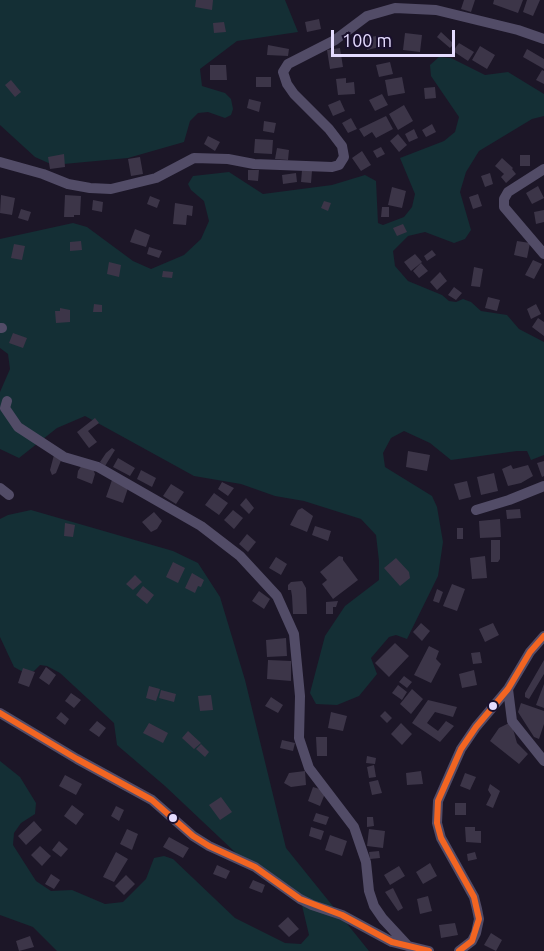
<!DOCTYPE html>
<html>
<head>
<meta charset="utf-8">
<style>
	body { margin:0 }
	#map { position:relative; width:544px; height:951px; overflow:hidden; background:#1c1627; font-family:Ubuntu,sans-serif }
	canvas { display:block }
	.scale { position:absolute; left:331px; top:30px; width:124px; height:27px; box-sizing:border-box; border:3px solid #e5dcff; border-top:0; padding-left:8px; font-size:18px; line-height:21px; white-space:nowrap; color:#e5dcff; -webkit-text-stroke:4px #19102d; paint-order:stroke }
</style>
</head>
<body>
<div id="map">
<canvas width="544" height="951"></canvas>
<div class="scale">100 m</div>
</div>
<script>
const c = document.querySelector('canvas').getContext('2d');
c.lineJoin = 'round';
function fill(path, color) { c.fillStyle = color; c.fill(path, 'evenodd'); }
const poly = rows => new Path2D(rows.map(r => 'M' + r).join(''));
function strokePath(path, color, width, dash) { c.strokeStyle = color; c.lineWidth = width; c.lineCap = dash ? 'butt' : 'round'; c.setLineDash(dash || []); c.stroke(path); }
const green = poly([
	[0,0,285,0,298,32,237,41,200,69,202,86,225,93,231,99,233,109,231,115,225,118,208,112,198,113,190,121,184,142,128,158,53,165,35,157,0,125],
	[439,57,451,58,485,75,508,72,544,94,544,116,532,119,479,151,466,172,460,192,471,230,465,239,454,243,425,232,408,236,393,251,395,266,408,281,442,295,449,301,456,302,463,299,471,302,481,311,507,315,519,329,544,342,544,455,531,460,527,451,517,451,451,460,430,443,404,431,391,438,383,453,385,467,432,496,437,507,443,542,438,576,407,639,396,635,389,637,371,658,377,674,359,696,337,705,316,704,310,693,325,636,345,606,379,580,379,561,376,535,361,519,304,501,275,496,241,484,194,476,85,416,57,428,19,458,0,449,0,392,10,369,8,354,0,348,0,239,73,223,87,227,133,261,151,269,184,255,201,239,209,221,204,201,191,190,188,184,193,176,229,172,263,194,332,185,365,175,376,181,378,223,383,225,404,217,412,207,415,194,400,158,444,141,455,132,459,117,431,76,430,65],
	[31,510,173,551,198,563,220,597,245,680,286,848,369,951,57,951,33,927,0,915,0,761,20,777,36,803,35,814,21,823,14,833,13,845,36,881,51,891,72,890,105,904,123,902,146,879,154,858,164,856,173,859,235,918,285,943,301,944,309,935,300,897,237,854,165,786,117,745,114,723,60,673,47,666,40,665,34,671,25,673,14,667,0,637,0,519,8,515]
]);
const building = poly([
	[196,0,213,0,212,10,195,7],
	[464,0,475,0,471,12,461,9],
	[494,0,523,0,518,13,493,4],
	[527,0,540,0,533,16,523,12],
	[319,19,321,29,307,32,305,22],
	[224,22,226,32,214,33,213,23],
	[441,32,454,44,450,48,437,37],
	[405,33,422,35,420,52,403,50],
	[382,35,384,46,367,50,365,38],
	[459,43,474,52,468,61,453,51],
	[268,45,289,49,288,56,267,55],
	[480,46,495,55,487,69,472,60],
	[340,48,343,67,330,69,327,50],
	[527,49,544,59,544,69,523,57],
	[390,62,393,74,379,77,376,65],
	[210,65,226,65,227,80,210,80],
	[542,70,544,71,544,84,536,80],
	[256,77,271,77,271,87,256,87],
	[402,77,405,93,388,96,385,80],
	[346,78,346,83,354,82,355,94,338,95,336,79],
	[11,80,21,92,15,97,5,85],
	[435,87,436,98,425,99,424,88],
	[382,94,388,105,375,111,369,100],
	[249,99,261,102,259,112,247,108],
	[340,100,345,111,333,116,328,105],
	[404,105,413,121,398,130,389,114],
	[386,116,393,129,376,138,372,132,364,137,359,129],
	[351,118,357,129,348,133,342,123],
	[264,121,276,123,274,133,263,131],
	[432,124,436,132,426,137,422,130],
	[414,129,418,138,409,142,405,134],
	[398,134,407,145,399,152,390,141],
	[208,136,220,142,215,151,204,144],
	[255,139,273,140,272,154,254,153],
	[381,147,385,154,377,158,373,151],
	[277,148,289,150,288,160,275,159],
	[362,151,371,165,361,171,352,158],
	[64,154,65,167,50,169,48,157],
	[520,155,530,155,530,166,520,166],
	[140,157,143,174,131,176,128,159],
	[502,158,513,168,512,169,516,174,506,183,501,177,504,174,495,166],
	[248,170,259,170,258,181,248,180],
	[302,170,312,171,311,183,301,182],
	[296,173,297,182,283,184,282,175],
	[490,173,493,184,485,187,481,176],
	[538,186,544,198,532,204,526,193],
	[392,187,406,191,402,208,388,205],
	[478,194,482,206,473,209,469,197],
	[1,195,15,198,12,215,0,213],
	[65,195,81,196,80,215,74,215,74,217,64,217],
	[150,196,160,200,157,208,147,204],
	[93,200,103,202,102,212,92,210],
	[324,201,331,203,328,211,321,208],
	[175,203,193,206,192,216,187,215,186,225,173,224],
	[382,207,389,207,389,217,381,217],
	[21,209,31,212,28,221,18,218],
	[544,210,544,222,536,224,534,212],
	[403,224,407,232,397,236,393,228],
	[135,229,150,235,146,247,130,242],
	[81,241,82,250,70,251,70,242],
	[517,241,530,243,527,258,514,255],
	[14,244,25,246,22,260,11,258],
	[149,247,162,251,159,258,147,254],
	[432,250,436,255,427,261,424,256],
	[415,254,422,262,411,271,404,262],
	[533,260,542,264,534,279,525,275],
	[109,262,121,265,119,277,107,274],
	[421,263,428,271,419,278,413,271],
	[474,267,483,269,480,287,471,286],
	[163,271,173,272,172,278,162,277],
	[440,272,447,281,437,290,430,282],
	[454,287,462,293,456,300,448,295],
	[488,297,500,300,497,311,485,308],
	[94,304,102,305,102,312,93,312],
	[536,304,541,314,531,319,527,309],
	[60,308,70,310,70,322,56,323,55,311,60,311],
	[538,318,544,322,544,336,532,327],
	[13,333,27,338,23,348,9,343],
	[95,418,99,423,88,431,97,442,89,448,77,432],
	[112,448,115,450,105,466,100,462,106,453],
	[408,451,430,455,427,471,406,467],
	[54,455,62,458,56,473,52,475,50,470],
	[118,458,135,468,130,476,113,467],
	[544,461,544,476,542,477,537,463],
	[82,465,93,469,95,474,92,484,77,478,78,471],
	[511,465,513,469,528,465,533,476,521,483,508,486,502,469],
	[141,470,156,478,152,487,137,479],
	[494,473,498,491,481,495,477,477],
	[112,480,129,485,123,503,106,497],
	[467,481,471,497,459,500,454,484],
	[222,482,234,488,228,496,218,489],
	[171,484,184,492,176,504,163,496],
	[214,493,228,503,219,515,205,505],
	[246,498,254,508,249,514,240,505],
	[302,508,313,516,307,532,290,525,298,510],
	[520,509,521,518,507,519,506,510],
	[233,510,243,518,234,529,224,520],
	[154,512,162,521,157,529,151,532,142,522],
	[500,519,501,537,480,538,479,521],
	[65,523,75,525,73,537,64,536],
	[315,526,331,531,328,541,312,535],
	[457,528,463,528,463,539,457,539],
	[247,534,256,542,248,552,239,544],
	[491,540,500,540,500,559,498,562,491,562],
	[339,556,343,557,343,560,358,580,333,599,322,584,327,580,320,572],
	[485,556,487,578,472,579,470,558],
	[276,557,287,564,281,575,269,568],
	[396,558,409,572,410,578,400,586,384,568],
	[173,562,185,568,178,583,166,577],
	[192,573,204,580,201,587,198,586,195,593,185,588],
	[135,575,142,582,133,590,126,584],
	[302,581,306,588,307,614,293,614,292,596,291,590,288,590,288,585,291,582],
	[452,584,465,589,457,611,443,606],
	[143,586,154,595,147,604,136,595],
	[437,589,443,592,439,603,433,601],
	[259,591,270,599,264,609,252,601],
	[338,601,336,607,333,607,333,614,326,614,326,602],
	[421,623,430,631,422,641,413,632],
	[493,623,499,635,485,642,479,629],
	[286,638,287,656,267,657,266,640],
	[395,643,409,656,389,677,375,663],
	[429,646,439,651,436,659,441,664,431,683,414,675],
	[480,652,482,663,473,664,471,653],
	[268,660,291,661,291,681,267,679],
	[544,660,544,674,529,699,525,697,525,693],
	[46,667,56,675,49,685,39,678],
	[23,668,35,672,29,687,18,683],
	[474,670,477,685,462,688,459,674],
	[404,676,412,682,407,688,399,682],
	[544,684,544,708,536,705],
	[398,685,407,692,402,700,392,693],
	[149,686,160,689,156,701,146,698],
	[412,689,423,699,411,714,400,704],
	[161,690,176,694,174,702,159,698],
	[71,693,81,700,74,708,65,701],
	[211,695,213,710,200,711,198,696],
	[271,697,283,705,278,713,265,706],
	[428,700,457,707,453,717,435,712,427,723,438,731,446,721,454,726,440,742,412,723],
	[521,703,544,711,544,724,539,739,534,737,518,712],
	[385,711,392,718,387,723,380,716],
	[61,712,69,719,65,725,56,718],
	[331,712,347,716,343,731,328,728],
	[97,721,106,728,99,737,89,730],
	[149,723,168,733,163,743,143,733],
	[401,723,412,734,402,745,391,734],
	[509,723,513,729,517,743,528,754,519,764,490,741,499,728],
	[188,731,201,743,194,749,182,738],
	[316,737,327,737,327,756,317,756],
	[282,740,295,743,293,751,280,748],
	[201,744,209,752,205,757,196,749],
	[367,756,376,758,375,764,366,763],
	[374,765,376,777,369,778,367,767],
	[305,771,306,785,291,787,284,783,289,773],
	[421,771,423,784,407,785,406,773],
	[465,773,476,777,470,790,460,786],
	[65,775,82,784,76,795,59,786],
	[378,780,382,793,372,795,369,782],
	[490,784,500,791,493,808,486,805,491,795,488,790],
	[313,787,326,791,320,806,308,801],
	[221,797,232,812,220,820,209,805],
	[455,803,466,803,466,815,455,815],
	[72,805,84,814,76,825,64,816],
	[116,806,124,810,119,821,111,816],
	[316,813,329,817,326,825,313,821],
	[367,817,373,817,374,826,367,827],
	[34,821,42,830,26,845,18,836],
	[311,827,324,831,321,840,309,836],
	[465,827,475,827,475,831,481,831,481,843,466,842],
	[127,829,138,834,132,850,120,844],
	[369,829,385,831,383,848,367,846],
	[330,835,347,841,342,856,325,850],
	[169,837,189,848,183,858,163,847],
	[59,841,68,849,61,857,52,850],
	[40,846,51,856,42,866,31,855],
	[379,851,380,858,370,859,369,852],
	[116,852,128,859,114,882,103,877],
	[475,852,477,859,468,861,467,854],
	[430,863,437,876,423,884,416,872],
	[217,865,230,871,226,879,213,874],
	[399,866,405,876,390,885,384,875],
	[51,874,60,880,54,889,45,884],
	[126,875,135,884,124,895,115,886],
	[253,880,265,885,262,893,249,888],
	[393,888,403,908,398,911,385,892],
	[428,896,432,911,420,914,417,899],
	[288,917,299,929,289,937,278,926],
	[455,923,458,935,441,938,439,925],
	[491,933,502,940,496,951,484,945],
	[30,936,34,947,19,951,16,941]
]);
const minor = poly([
	[0,162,43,174,68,184,90,188,111,189,156,178,194,158,228,159,254,164,332,167,339,165,344,157,342,146,329,129,294,94,287,84,283,72,288,64,335,40,367,16,395,8,436,10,518,30,544,39],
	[544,169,508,192,504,199,504,207,544,254],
	[0,328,2,328],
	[7,401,5,408,18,427,64,457,98,467,201,526,240,556,277,596,294,634,300,696,299,738,309,768,354,827,366,862,369,891,374,906,383,919,408,946],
	[0,488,9,495],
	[476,510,509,500,544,486],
	[508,689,512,721,544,761],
	[0,713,77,759,152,800,193,836,209,846,255,867,300,899,312,905,342,915,392,942,429,951],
	[459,951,472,941,476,933,479,919,477,909,474,897,441,838,437,823,438,801,461,749,476,727,508,689,530,652,544,636]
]);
const bus1 = poly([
	[0,713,77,759,152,800,193,836,209,846,255,867,300,899,342,915,392,942,429,951],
	[459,951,472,941,479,919,474,897,441,838,437,823,438,801,461,749,476,727,508,689,530,652,544,636]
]);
const markers = [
	[493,706,5,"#e5dcff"],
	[173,818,5,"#e5dcff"]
];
fill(green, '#142f35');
fill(building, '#3c3548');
strokePath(minor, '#524c67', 10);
strokePath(bus1, '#f26522', 6);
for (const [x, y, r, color] of markers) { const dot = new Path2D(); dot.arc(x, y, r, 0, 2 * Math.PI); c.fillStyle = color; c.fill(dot); strokePath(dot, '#19102d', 2); }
</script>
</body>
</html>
